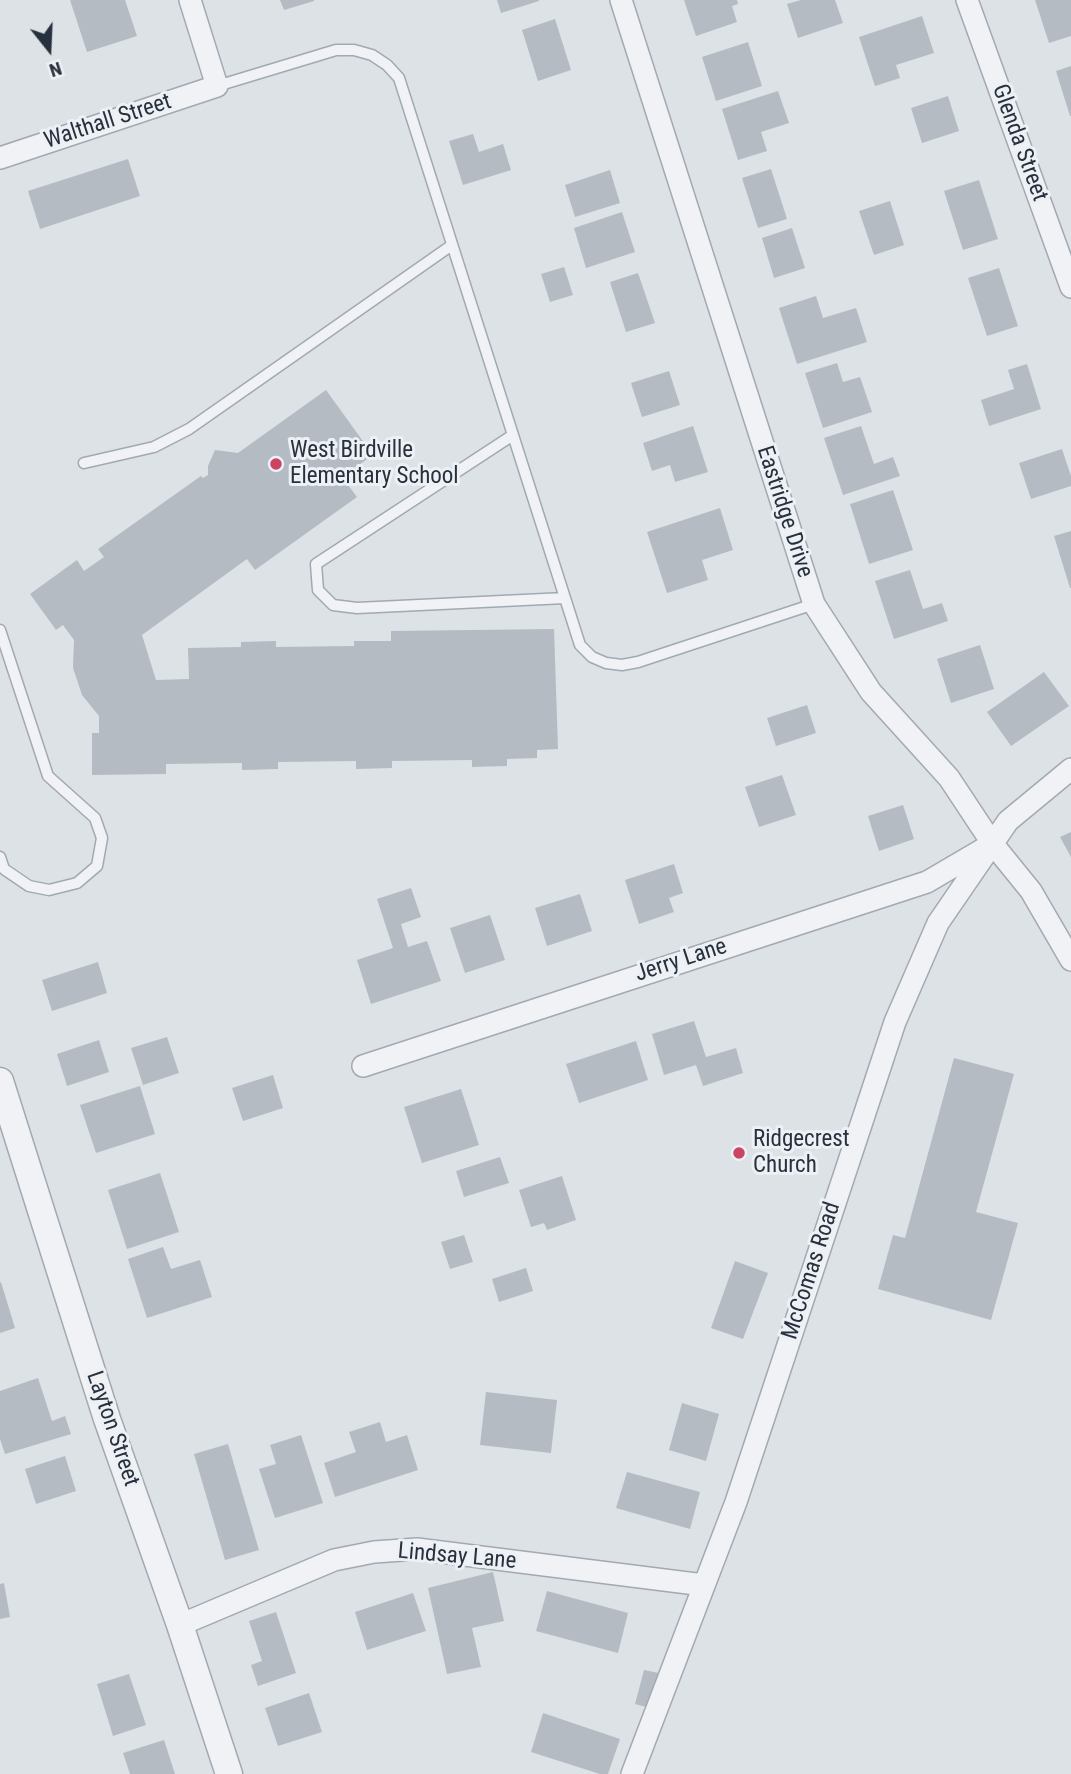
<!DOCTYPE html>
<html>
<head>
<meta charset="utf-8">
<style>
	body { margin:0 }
	#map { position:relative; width:1071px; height:1774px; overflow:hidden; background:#dde2e7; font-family:"Roboto Condensed",sans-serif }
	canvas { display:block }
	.north { position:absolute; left:14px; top:14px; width:70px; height:70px; -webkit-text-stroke:5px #edf0f4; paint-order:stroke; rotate:162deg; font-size:19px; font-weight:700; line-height:28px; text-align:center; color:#27313d }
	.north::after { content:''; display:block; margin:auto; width:24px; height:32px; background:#27313d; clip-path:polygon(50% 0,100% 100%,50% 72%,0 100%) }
</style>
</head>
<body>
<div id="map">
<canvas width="1071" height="1774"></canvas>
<div class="north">N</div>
</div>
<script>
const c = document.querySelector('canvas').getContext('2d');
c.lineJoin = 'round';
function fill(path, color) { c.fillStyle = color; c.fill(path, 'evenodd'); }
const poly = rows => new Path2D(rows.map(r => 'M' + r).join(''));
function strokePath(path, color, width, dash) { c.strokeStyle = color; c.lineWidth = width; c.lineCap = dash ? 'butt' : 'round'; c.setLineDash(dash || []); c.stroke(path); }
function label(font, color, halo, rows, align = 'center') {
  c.font = font + ' "Roboto Condensed",sans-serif'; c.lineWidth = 6; c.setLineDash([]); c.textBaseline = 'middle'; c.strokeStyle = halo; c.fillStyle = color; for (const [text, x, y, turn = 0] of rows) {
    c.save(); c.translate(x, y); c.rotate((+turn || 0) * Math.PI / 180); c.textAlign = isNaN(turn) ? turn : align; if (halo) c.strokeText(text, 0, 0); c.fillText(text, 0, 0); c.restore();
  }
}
const building = poly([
	[70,0,125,0,137,36,87,52],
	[280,0,314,0,314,1,284,10],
	[497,0,539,0,539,1,501,13],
	[684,0,737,0,738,4,732,6,737,22,696,36],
	[801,0,835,0,843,23,798,38,787,4],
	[1035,0,1071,0,1071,36,1049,43],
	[922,16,934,53,896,65,900,78,875,86,859,37],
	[555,19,571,70,538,81,522,30],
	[748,42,762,86,716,101,702,57],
	[1071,66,1071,116,1070,116,1056,71],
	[778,91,789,123,761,132,767,151,738,160,722,109],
	[948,96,959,131,922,143,911,108],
	[473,134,479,152,503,144,511,170,463,185,449,141],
	[128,159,140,196,40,229,28,191],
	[771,169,787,219,758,228,742,178],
	[610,170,620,203,575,217,565,185],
	[979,180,998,239,963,250,944,191],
	[890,201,904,245,874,255,859,211],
	[622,212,635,252,586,268,574,228],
	[792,228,805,268,774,278,762,238],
	[564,267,573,295,550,302,541,274],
	[999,268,1018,326,987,336,968,278],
	[638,273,655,323,626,332,610,282],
	[816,296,823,318,856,308,867,342,797,364,779,308],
	[837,363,843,382,860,377,872,412,823,428,805,373],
	[1027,364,1041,409,989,426,981,400,1014,389,1008,370],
	[669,371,680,405,642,417,631,383],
	[326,390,373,455,342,477,357,497,255,570,247,559,142,635,156,680,189,679,188,648,241,647,241,642,276,641,276,647,354,646,354,641,391,641,391,631,554,629,558,749,537,750,537,758,507,759,507,766,472,767,472,760,392,761,392,768,356,769,356,761,278,762,278,769,242,770,242,763,166,764,166,774,92,775,92,733,99,733,99,716,82,695,73,668,74,640,63,625,56,630,30,594,77,560,84,571,104,557,98,549,201,476,203,478,208,475,208,466,215,450,238,453],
	[693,426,708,472,675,482,670,465,652,471,643,443],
	[861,426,874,464,893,457,900,476,843,495,824,438],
	[1062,449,1071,476,1071,486,1031,499,1019,463],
	[893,490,913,550,869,564,850,504],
	[720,508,733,550,702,560,708,580,667,593,647,532],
	[1071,531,1071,588,1070,588,1054,536],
	[910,570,923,609,942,603,948,621,894,639,875,581],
	[980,645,994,689,951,703,937,659],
	[1044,672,1069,706,1011,746,987,712],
	[807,705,816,733,776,746,767,718],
	[782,775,796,815,759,827,745,787],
	[903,805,914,839,879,851,868,816],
	[1071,832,1071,857,1060,837],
	[674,864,683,893,669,898,674,912,639,924,625,880],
	[411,888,421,917,401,924,408,947,427,941,441,981,371,1004,357,960,393,948,377,899],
	[580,894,592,931,547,946,535,908],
	[490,915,505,960,465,973,450,928],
	[98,962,107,993,52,1011,42,980],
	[694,1021,706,1057,736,1048,743,1073,703,1086,696,1065,664,1075,652,1034],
	[167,1037,179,1073,143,1085,131,1048],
	[99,1040,109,1072,67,1086,57,1054],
	[636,1041,648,1080,579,1103,566,1064],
	[954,1058,1014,1074,976,1212,1018,1223,991,1320,878,1289,893,1235,905,1238],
	[273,1075,283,1108,243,1121,232,1088],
	[140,1086,155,1134,96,1153,80,1105],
	[461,1089,479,1145,422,1163,404,1107],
	[500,1157,509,1183,464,1197,456,1171],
	[160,1173,179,1232,127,1249,108,1190],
	[562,1176,576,1220,547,1230,544,1223,531,1227,519,1190],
	[464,1235,473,1262,450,1269,441,1242],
	[163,1247,171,1269,200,1260,212,1297,147,1318,128,1259],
	[735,1261,768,1273,743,1339,711,1328],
	[526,1268,533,1291,499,1302,492,1279],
	[1,1282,15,1328,0,1333,0,1283],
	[38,1378,52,1421,65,1416,71,1434,5,1454,0,1439,0,1391],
	[486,1392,557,1400,551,1453,480,1445],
	[682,1403,719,1414,706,1461,669,1450],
	[380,1422,386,1442,407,1435,418,1470,335,1497,324,1463,356,1452,349,1432],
	[301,1435,323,1503,275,1518,259,1469,276,1464,270,1445],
	[228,1444,259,1550,225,1560,194,1454],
	[65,1456,76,1491,36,1504,25,1469],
	[627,1472,700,1492,690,1529,616,1508],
	[493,1572,504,1621,472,1628,481,1667,447,1674,428,1588],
	[4,1583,10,1617,0,1619,0,1584],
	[547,1591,628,1613,618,1653,536,1631],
	[413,1593,426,1631,367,1650,355,1612],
	[276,1612,296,1673,258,1686,251,1665,262,1661,249,1621],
	[644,1670,659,1673,650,1708,635,1704],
	[129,1674,146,1725,113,1736,97,1684],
	[309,1693,322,1732,278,1746,265,1708],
	[543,1713,620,1739,608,1774,600,1774,531,1752],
	[164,1740,175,1774,130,1774,123,1753]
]);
const service = poly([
	[217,86,336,50,354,50,372,55,387,65,399,78,580,645,592,657,606,663,622,665,638,662,814,604],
	[513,435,316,564,318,590,333,605,357,608,565,598],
	[84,463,154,447,189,429,452,245],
	[0,630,48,776,95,818,102,838,97,866,77,883,49,890,29,886,4,869,0,857]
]);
const minor = poly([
	[621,0,814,604,871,692,949,778,992,843,1031,891,1071,960],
	[967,0,1071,287],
	[0,158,217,86,190,0],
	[363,1066,927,882,985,848],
	[180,1625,334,1560,374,1552,417,1549,704,1585],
	[632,1774,736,1502,895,1022,938,923,1008,821,1071,769]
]);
const tertiary = poly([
	[0,1081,107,1419,180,1625,229,1774]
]);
const markers = [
	[276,464,7,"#c94563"],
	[739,1153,7,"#c94563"]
];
const streetNames = [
	["Walthall Street",108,122,-18],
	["Glenda Street",1019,143,70],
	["Eastridge Drive",784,512,72],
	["Jerry Lane",681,961,-18],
	["McComas Road",812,1271,-72],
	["Layton Street",112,1429,71],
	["Lindsay Lane",457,1557,5]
];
const poiNames = [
	["West Birdville",290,451],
	["Elementary School",290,477],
	["Ridgecrest",753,1140],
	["Church",753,1166]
];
fill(building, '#b5bbc3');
strokePath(service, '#a3a9b1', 13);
strokePath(minor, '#a3a9b1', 24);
strokePath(tertiary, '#a3a9b1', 29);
strokePath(service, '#f0f2f5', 10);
strokePath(minor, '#f0f2f5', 21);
strokePath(tertiary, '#f0f2f5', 26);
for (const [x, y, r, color] of markers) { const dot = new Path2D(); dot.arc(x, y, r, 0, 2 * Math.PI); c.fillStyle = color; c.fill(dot); strokePath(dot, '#edf0f4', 2.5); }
label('23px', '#27313d', '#edf0f4', streetNames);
label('23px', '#27313d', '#edf0f4', poiNames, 'left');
</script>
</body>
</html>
